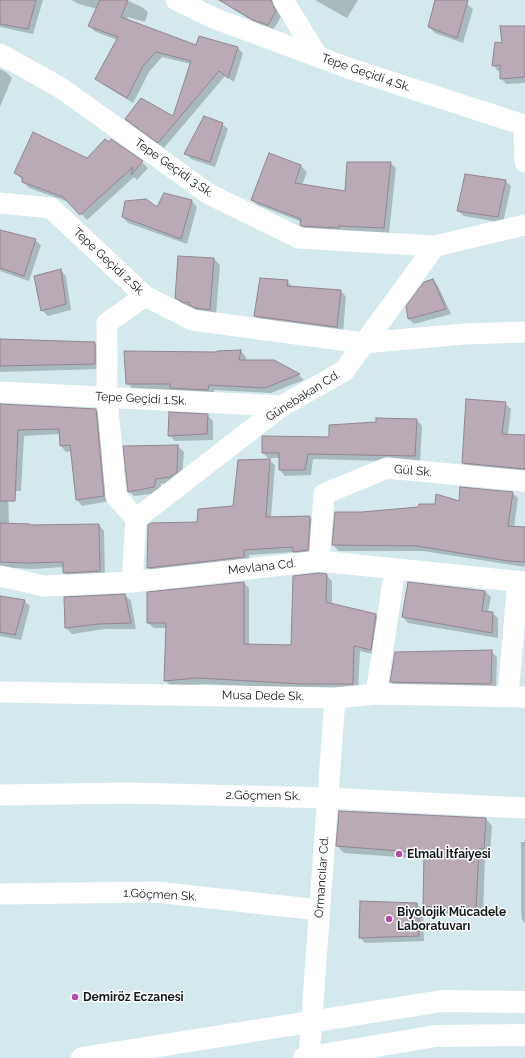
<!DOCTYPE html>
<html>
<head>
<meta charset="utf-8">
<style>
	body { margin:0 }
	canvas { display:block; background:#d3e9ee }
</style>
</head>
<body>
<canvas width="525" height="1058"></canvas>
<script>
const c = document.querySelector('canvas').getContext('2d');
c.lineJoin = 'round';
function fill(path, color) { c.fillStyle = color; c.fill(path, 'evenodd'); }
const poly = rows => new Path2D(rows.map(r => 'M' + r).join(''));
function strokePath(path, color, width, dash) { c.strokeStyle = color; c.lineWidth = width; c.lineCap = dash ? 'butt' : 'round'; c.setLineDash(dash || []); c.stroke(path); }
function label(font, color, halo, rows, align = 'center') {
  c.font = font + ' Raleway,sans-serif'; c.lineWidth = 3; c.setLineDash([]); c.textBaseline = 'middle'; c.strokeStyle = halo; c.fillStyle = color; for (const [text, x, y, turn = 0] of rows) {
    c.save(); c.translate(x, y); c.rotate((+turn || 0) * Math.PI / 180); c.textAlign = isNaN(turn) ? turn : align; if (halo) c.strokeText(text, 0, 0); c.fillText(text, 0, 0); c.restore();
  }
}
const shadow = poly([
	[0,0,43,0,33,34,0,27],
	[71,0,126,0,142,7,148,12,145,22,128,17,127,20,196,47,238,48,243,53,234,82,225,76,164,148,132,125,127,119,174,117,191,64,162,57,149,72,133,103,102,84,96,79,117,40,94,31,89,25,97,9,79,4],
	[228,0,278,0,276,7,281,17,273,30,260,25,234,10,228,5],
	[315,0,358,0,347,18],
	[436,0,455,0,467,4,473,9,463,43,435,33,429,27],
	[525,27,525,83,506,84,501,78,501,71,498,71,493,65,503,44],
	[0,69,6,72,12,78,0,107],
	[222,124,228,129,215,167,191,159,186,154],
	[270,154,301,166,307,172,302,185,346,193,390,163,396,168,389,233,306,230,301,225,302,222,258,205,252,200],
	[87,159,142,162,148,168,137,180,134,177,87,220,69,202,29,188,23,182,23,180,15,173],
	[505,181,511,186,503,223,464,216,458,211],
	[192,201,197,207,187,244,128,223,123,217],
	[0,231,35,240,41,245,29,281,0,271],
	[179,257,214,259,220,265,216,315,196,310,193,308,182,303,176,298],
	[61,270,66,276,71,310,48,316,42,310],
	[433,280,438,286,451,314,414,324,409,319,407,306],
	[287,281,293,287,341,291,346,297,343,333,261,322,255,316],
	[0,340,94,343,100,349,100,369,0,372],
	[241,351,246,357,246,361,274,361,299,375,304,380,271,393,214,390,214,396,176,394,172,390,133,389,127,383,218,353],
	[505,403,511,409,508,435,525,436,525,474,468,468,463,463],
	[0,405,96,410,101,415,109,501,82,506,77,500,72,451,66,452,61,446,60,434,24,436,21,491,8,491,9,524,31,526,99,525,104,531,105,577,70,578,64,573,64,567,33,569,0,567],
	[207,415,213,421,213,440,175,441,169,435],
	[417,420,422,426,420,462,313,459,311,475,285,476,280,470,280,458,268,458,263,453],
	[178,446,184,452,182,478,176,483,161,484,160,493,134,496,129,491,125,447],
	[269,460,275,465,271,518,310,517,316,523,313,556,300,557,295,552,249,555,249,563,154,573,148,568,198,523,234,506],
	[512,493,518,498,514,527,525,528,525,567,423,551,339,551,333,545,362,513,419,508],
	[326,575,332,581,332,604,376,615,381,620,376,655,360,651,358,689,309,689,205,684,171,686,166,681,167,628,154,628,148,623,244,583,249,588,249,645,292,646],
	[408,584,485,591,491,597,488,612,492,613,498,618,498,638,408,623,403,617],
	[125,595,131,601,136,629,105,629,72,634,66,628,65,598],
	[0,597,24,601,30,606,21,640,0,636],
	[491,651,497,657,496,690,397,688,391,682],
	[486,819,492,826,490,855,485,855,483,916,431,913,424,906,425,859,344,853,337,846],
	[521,842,525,842,525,923,522,920,521,909],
	[417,904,423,910,424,941,365,943,360,937]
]);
const building = poly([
	[0,0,36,0,28,29,0,24,0,0],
	[100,0,128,0,121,17,196,45,199,36,238,47,228,78,219,71,158,143,125,119,141,98,173,116,191,61,156,52,143,66,127,98,95,79,118,37,88,26,100,0],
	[219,0,271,0,276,11,268,25,253,20,219,0],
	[435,0,468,0,457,38,428,27,435,0],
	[500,26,525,26,525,77,500,79,500,65,492,66,495,42,502,43,500,26],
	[204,116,223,123,210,162,184,154,204,116],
	[33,132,87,158,105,139,109,142,111,139,143,161,131,175,133,167,80,215,63,197,22,182,22,177,14,173,33,132],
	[269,153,301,165,295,183,345,191,347,162,391,162,384,228,339,226,339,228,302,226,300,225,301,219,251,200,269,153],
	[465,174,506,180,498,217,457,211,465,174],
	[164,193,192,200,181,239,122,217,125,201,146,199,157,207,164,193],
	[0,230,36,239,24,276,0,268,0,230],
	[178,256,214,258,210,310,196,308,189,305,189,302,184,303,175,298,178,256],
	[61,269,66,304,41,311,34,276,61,269],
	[260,278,288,280,287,286,341,290,337,327,254,316,260,278],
	[433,279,446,309,408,319,406,306,424,282,433,279],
	[0,339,95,342,95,364,0,366,0,339],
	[241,350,239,360,274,360,300,374,265,388,209,385,208,390,170,388,170,384,126,384,124,351,217,352,217,351,241,350],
	[466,399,506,402,502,434,525,435,525,469,462,463,466,399],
	[0,404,96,409,104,496,76,500,70,445,60,446,59,429,18,430,15,501,0,501,0,404],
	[169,412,208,414,207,434,168,436,169,412],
	[376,418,417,419,415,456,308,454,305,470,279,470,279,453,262,453,262,436,329,437,329,425,376,422,376,418],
	[178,445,177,472,170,477,156,479,154,487,128,492,123,446,178,445],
	[270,459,266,517,310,516,308,550,293,552,293,547,244,550,244,557,147,568,148,525,151,523,197,522,198,509,233,506,238,460,270,459],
	[460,487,513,492,508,526,525,527,525,562,508,561,417,546,332,545,335,512,362,512,418,507,419,504,435,504,436,494,459,501,460,487],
	[0,523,30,524,30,525,99,524,100,571,63,573,63,562,27,563,0,562,0,523],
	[319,573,327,574,326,602,376,614,371,650,354,646,353,684,302,684,198,678,164,681,166,623,147,623,147,592,244,582,244,644,291,645,293,576,319,573],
	[408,582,485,591,482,611,493,612,492,633,402,617,408,582],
	[125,594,131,623,99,624,65,628,64,597,125,594],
	[0,596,25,600,15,635,0,632,0,596],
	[492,650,491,684,390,682,395,652,492,650],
	[339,811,486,818,484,849,479,849,476,910,423,906,424,853,336,846,339,811],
	[360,901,417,903,419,936,359,938,360,901]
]);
const street = poly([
	[176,0,216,19,348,68,524,125,525,162],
	[283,0,318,57],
	[0,54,61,88,209,194,299,238,435,246],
	[0,203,51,208,145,296,192,320,363,343,464,334,525,332],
	[0,392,282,406],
	[136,519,116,496,107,398,107,323,145,296],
	[319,561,324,494,387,468,525,481],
	[0,576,44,586,132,582,319,561,525,582],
	[132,582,136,519,282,406,344,371,435,246,525,225],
	[0,692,335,698,376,694,525,697],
	[376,694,395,569],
	[508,696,518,581],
	[0,795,129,793,327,798,525,808],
	[0,894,156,892,319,910],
	[309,1057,335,698]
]);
const secondary = poly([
	[82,1058,442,1001,525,1002],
	[304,1058,436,1036,525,1035]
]);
const markers = [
	[399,854,4,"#bb4ba9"],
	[389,919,4,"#bb4ba9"],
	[75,997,4,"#bb4ba9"]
];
const streetNames = [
	["Tepe Geçidi 4.Sk.",366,73,19],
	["Tepe Geçidi 3.Sk.",174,168,35],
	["Tepe Geçidi 2.Sk.",109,262,43],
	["Günebakan Cd.",303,396,-32],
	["Tepe Geçidi 1.Sk.",141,399,3],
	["Gül Sk.",413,471,5],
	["Mevlana Cd.",262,567,-6],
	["Musa Dede Sk.",263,696,1],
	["2.Göçmen Sk.",263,796,1],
	["Ormancılar Cd.",322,877,-86],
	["1.Göçmen Sk.",160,895,3]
];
const poiNames = [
	["Elmalı İtfaiyesi",407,854],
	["Biyolojik Mücadele",397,912],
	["Laboratuvarı",397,926],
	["Demiröz Eczanesi",83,997]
];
fill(shadow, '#0003');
fill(building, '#b9aab5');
strokePath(building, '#93848f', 1);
strokePath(street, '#fff', 21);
strokePath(secondary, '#fff', 22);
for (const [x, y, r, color] of markers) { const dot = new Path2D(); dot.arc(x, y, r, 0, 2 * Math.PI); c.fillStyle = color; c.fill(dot); strokePath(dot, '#fff', 1.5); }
label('12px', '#12191b', '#fff', streetNames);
label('bold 12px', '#12191b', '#fff', poiNames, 'left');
</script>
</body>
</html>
